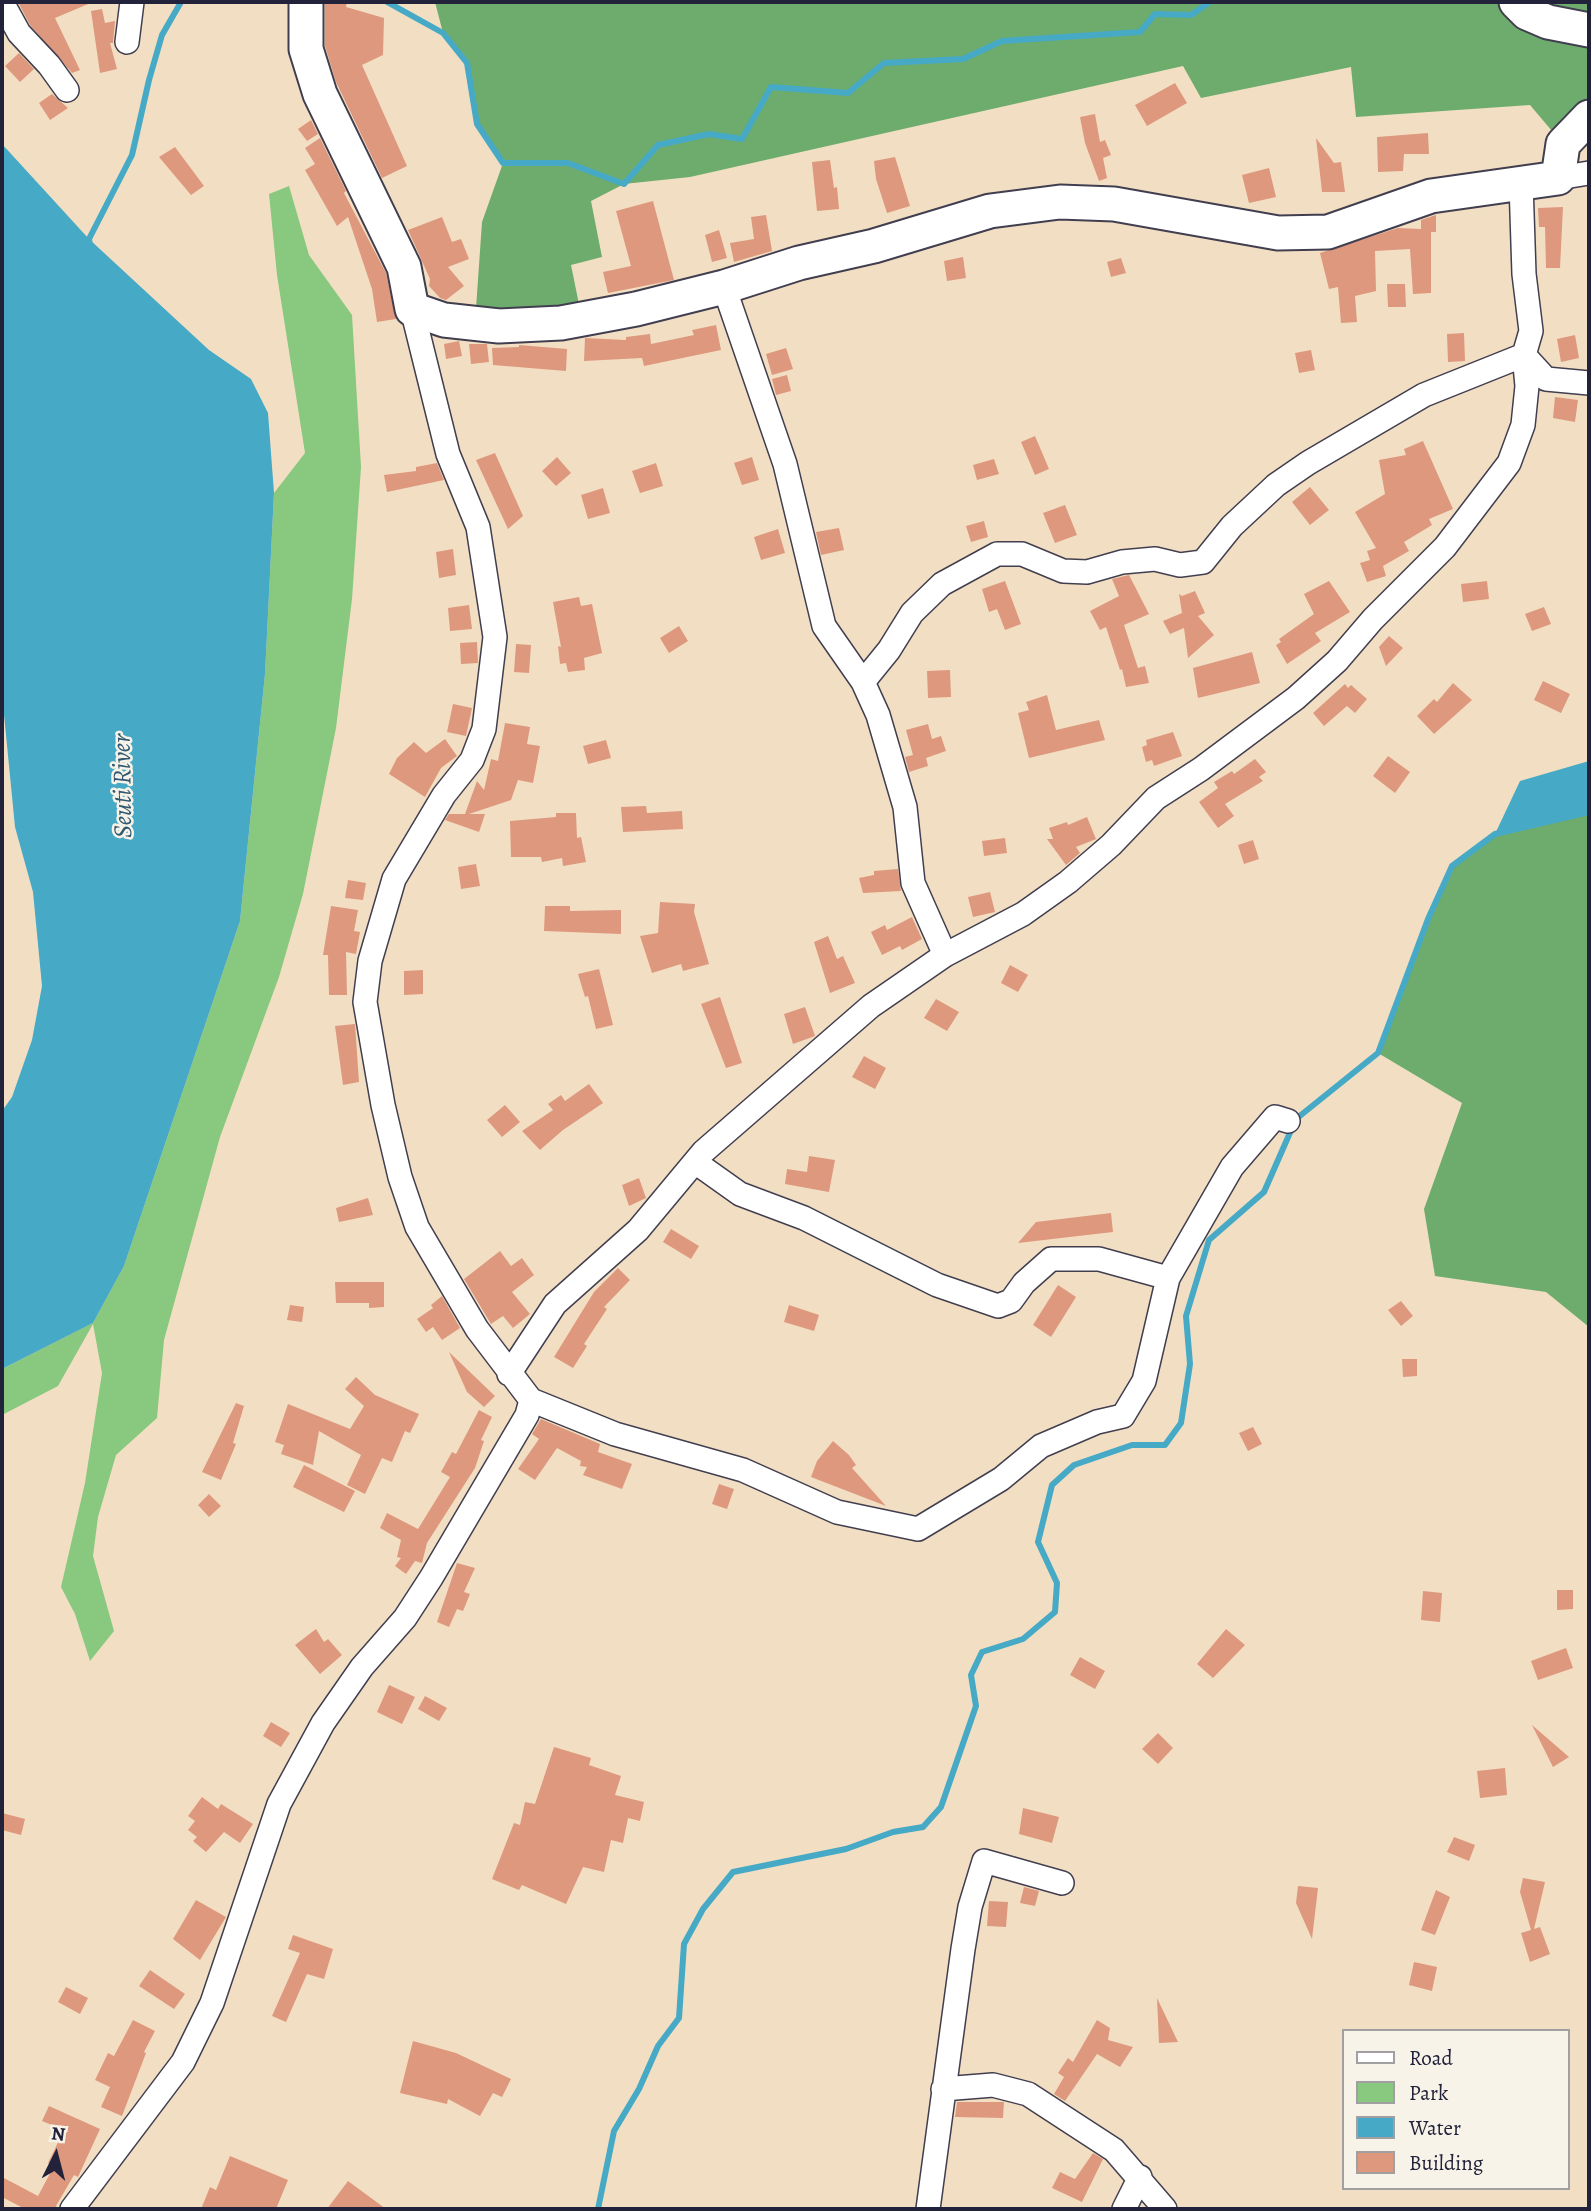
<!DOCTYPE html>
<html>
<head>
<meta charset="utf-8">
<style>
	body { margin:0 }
	#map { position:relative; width:1591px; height:2211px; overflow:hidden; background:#f2dfc3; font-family:Alegreya,serif }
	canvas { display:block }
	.frame { position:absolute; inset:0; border:4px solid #22223b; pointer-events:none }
	.legend { position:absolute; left:1342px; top:2029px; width:228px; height:161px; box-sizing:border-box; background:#f7f3e8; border:2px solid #a29fa3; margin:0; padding:9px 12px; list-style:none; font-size:21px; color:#22223b }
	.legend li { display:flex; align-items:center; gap:14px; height:35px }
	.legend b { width:35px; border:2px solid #a29fa3 }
	.north { position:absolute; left:21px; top:2120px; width:70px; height:70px; -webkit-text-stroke:5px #f7f3e8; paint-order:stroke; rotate:6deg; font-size:19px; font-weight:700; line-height:28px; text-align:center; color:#22223b }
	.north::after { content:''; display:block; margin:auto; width:24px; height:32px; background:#22223b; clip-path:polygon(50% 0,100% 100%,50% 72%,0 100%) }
</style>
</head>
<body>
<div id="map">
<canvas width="1591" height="2211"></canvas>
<div class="frame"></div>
<ul class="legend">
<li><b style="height:9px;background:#fff"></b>Road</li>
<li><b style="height:19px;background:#88c87f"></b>Park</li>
<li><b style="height:19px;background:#46a9c5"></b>Water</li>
<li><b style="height:19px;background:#de987e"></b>Building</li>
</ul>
<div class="north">N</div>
</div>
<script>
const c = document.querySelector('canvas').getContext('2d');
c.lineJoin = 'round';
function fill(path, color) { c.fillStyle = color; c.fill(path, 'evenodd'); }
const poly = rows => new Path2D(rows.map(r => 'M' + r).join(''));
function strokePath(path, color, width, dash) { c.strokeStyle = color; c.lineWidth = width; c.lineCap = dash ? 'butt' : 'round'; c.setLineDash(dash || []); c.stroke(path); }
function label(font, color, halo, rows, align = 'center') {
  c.font = font + ' Alegreya,serif'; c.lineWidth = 5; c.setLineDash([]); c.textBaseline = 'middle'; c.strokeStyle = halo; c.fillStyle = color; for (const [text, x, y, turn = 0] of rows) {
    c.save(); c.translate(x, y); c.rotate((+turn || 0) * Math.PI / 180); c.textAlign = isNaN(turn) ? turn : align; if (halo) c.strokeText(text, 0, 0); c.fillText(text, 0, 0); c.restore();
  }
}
const green = poly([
	[289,186,309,255,352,315,361,467,352,599,336,728,303,894,279,977,220,1137,164,1340,157,1418,116,1455,98,1517,93,1556,114,1631,90,1661,75,1614,61,1587,85,1483,102,1373,93,1324,58,1386,2,1415,2,1369,93,1323,124,1266,240,921,265,674,274,493,305,453,277,275,269,194]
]);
const forest = poly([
	[435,2,1589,2,1589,117,1563,144,1530,105,1356,117,1351,67,1201,98,1183,66,690,177,624,184,591,201,602,257,571,265,582,319,475,323,482,222,503,163,477,124,467,63,443,33],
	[1589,812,1589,1327,1546,1292,1435,1276,1424,1209,1462,1103,1378,1053,1428,919,1452,866,1499,833]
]);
const water = poly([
	[2,144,89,239,209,350,251,379,268,413,274,493,265,674,240,921,124,1266,93,1323,2,1369,2,1111,12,1097,32,1040,42,986,33,892,15,827,2,694],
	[1589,761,1589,812,1495,834,1520,781]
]);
const stream = poly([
	[387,2,443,33,467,63,477,124,503,163,568,163,624,184,658,145,709,134,742,139,771,87,848,93,884,63,963,59,1002,41,1140,32,1155,14,1191,15,1210,2],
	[90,246,89,239,132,155,149,80,162,35,181,2],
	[598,2209,614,2131,639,2089,658,2046,679,2018,684,1944,703,1909,733,1872,846,1849,893,1832,923,1827,941,1807,976,1706,971,1675,982,1652,1023,1639,1055,1612,1057,1583,1038,1542,1052,1485,1074,1465,1132,1445,1165,1445,1181,1423,1190,1364,1186,1316,1209,1240,1264,1192,1296,1119,1378,1053,1428,919,1452,866,1495,834,1589,812]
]);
const building = poly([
	[18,2,93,2,55,18,80,70,72,73,30,25],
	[325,2,347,2,346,7,384,18,383,55,362,65,407,166,382,178,336,82,325,46],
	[102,9,105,23,115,21,113,43,110,43,117,69,100,73,91,11],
	[19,53,34,69,20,82,5,66],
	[1175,83,1187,103,1147,126,1135,105],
	[52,94,68,108,50,120,39,103],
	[1095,114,1100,142,1105,140,1111,155,1103,158,1107,178,1099,181,1085,143,1080,117],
	[311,120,318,134,307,141,298,129],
	[1428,133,1429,154,1404,154,1403,171,1378,172,1377,137],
	[320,138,346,191,344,193,386,273,396,319,377,322,372,289,348,217,337,226,305,170,315,164,305,148],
	[1316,138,1334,163,1341,162,1345,192,1322,192],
	[175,147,204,186,191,195,159,157],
	[895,157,910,206,887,213,876,179,874,161],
	[830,160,834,188,837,187,839,209,817,211,812,162],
	[1269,168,1276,197,1249,203,1242,175],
	[653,201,674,280,608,293,603,272,631,266,616,211],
	[1563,207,1560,268,1546,268,1545,227,1539,227,1538,208],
	[766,215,772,251,734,262,730,243,754,239,751,217],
	[1436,215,1436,232,1431,232,1431,293,1413,294,1410,249,1375,251,1376,291,1355,296,1357,322,1341,323,1338,287,1329,289,1320,253,1398,228,1421,229,1421,220],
	[442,217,452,242,461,239,469,259,448,267,464,286,446,300,440,298,429,286,430,279,408,230],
	[719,230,727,258,712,262,705,235],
	[963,257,966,278,947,281,944,261],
	[1121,258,1126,273,1111,277,1107,262],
	[1387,284,1405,284,1406,307,1388,307],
	[716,325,721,350,644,366,642,358,584,361,585,338,626,340,626,337,650,334,651,344,694,335,692,330],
	[1464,333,1465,361,1448,362,1447,334],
	[1575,335,1579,358,1561,362,1557,339],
	[459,341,462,356,446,359,444,344],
	[469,344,487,344,489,362,471,364],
	[519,345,567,349,566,371,493,365,492,348,519,347],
	[786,348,793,369,772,375,766,354],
	[1311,350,1315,370,1299,373,1295,353],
	[787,375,791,391,776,395,772,379],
	[1555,397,1578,400,1575,422,1553,418],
	[1035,436,1049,469,1035,475,1021,442],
	[1423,441,1453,509,1429,519,1432,525,1404,542,1409,551,1383,566,1386,576,1367,582,1360,563,1370,560,1367,551,1376,548,1355,512,1385,494,1379,460,1406,455,1404,449],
	[495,453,523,516,508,529,476,460],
	[557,457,571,473,556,486,542,471],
	[752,457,759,480,742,485,734,463],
	[994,459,999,474,977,480,973,465],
	[437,463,444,480,387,492,384,475,416,471,416,467],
	[656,463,663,486,640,493,632,471],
	[1310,487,1329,510,1310,525,1292,502],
	[603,488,610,513,588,519,581,495],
	[1065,505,1077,535,1055,543,1043,513],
	[984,521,988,537,971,542,966,526],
	[839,528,844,550,821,555,816,532],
	[778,529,785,553,761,560,754,537],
	[453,549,456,575,439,578,436,552],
	[1129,575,1149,614,1124,625,1138,668,1145,666,1149,683,1126,687,1122,669,1120,670,1106,627,1100,630,1090,611,1119,596,1112,579],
	[1005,581,1021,624,1005,630,997,609,989,612,982,589],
	[1329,581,1350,612,1315,633,1321,641,1287,664,1276,645,1281,642,1279,639,1314,614,1304,594],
	[1487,581,1489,599,1463,602,1461,584],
	[1195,591,1205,613,1198,616,1214,635,1188,658,1184,628,1170,634,1163,621,1182,613,1179,594,1182,596],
	[579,597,581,606,592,604,602,653,584,658,585,670,568,672,566,663,560,664,558,646,561,647,553,602],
	[469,605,472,629,450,631,448,608],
	[1544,607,1551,624,1532,631,1525,614],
	[679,626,688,641,669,653,660,638],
	[1389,636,1403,648,1386,666,1379,647],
	[477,642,478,663,461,664,460,643],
	[516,644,531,645,529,673,514,672],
	[1252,652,1260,683,1198,698,1193,668],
	[950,670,951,697,928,698,927,671],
	[1543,681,1570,694,1561,713,1534,700],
	[1453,683,1472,700,1434,734,1417,716,1434,699,1437,702],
	[1345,684,1348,688,1351,685,1367,699,1355,713,1347,706,1324,726,1313,713],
	[1047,695,1056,730,1099,720,1105,740,1029,758,1018,713,1029,710,1026,702],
	[453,704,472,708,466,736,447,732],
	[505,723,530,727,527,744,540,746,533,783,518,780,511,800,469,814,485,814,479,832,445,820,449,814,465,814,477,781,484,790,491,759,498,761],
	[928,724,932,739,941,736,946,751,926,758,928,766,909,772,905,757,913,755,906,730],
	[1173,732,1182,756,1154,766,1152,760,1146,762,1142,747,1147,745,1146,740],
	[445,739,457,756,441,768,425,797,389,774,397,758,414,742,426,753],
	[606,740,611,758,588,764,583,746],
	[1388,756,1410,772,1395,793,1373,776],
	[1255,759,1266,772,1259,777,1263,781,1225,804,1234,816,1218,828,1199,802,1218,788,1214,782,1232,771,1234,774],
	[646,806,647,813,682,811,683,829,623,832,621,807],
	[556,813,576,813,577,838,581,837,586,862,563,866,562,858,542,862,541,857,511,857,510,821,556,817],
	[1087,817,1096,839,1076,847,1080,853,1066,865,1047,839,1053,839,1049,828,1067,822,1068,825],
	[1005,838,1007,853,984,856,982,841],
	[1253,840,1259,859,1244,864,1238,845],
	[476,864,480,886,461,889,458,867],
	[898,869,901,891,863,893,859,878,874,875,874,871],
	[348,880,366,883,363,900,345,898],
	[990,892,995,912,973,917,968,897],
	[660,902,695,904,694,912,709,964,683,971,681,964,652,973,640,936,658,933],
	[331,906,358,910,354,931,360,932,356,954,346,952,347,995,329,995,328,955,323,955],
	[545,906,570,906,570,911,621,910,621,934,544,931],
	[912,917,922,939,902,950,900,946,882,955,871,932,885,925,887,930],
	[828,936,837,959,843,956,855,983,830,993,814,942],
	[1010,965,1028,975,1018,992,1001,983],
	[599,969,613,1025,596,1029,588,996,585,997,578,974],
	[423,970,423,994,404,995,404,971],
	[720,997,742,1063,726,1068,701,1004],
	[936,999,959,1012,947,1031,924,1018],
	[805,1007,815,1036,793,1044,784,1014],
	[355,1024,359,1082,343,1085,335,1026],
	[864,1056,886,1068,875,1089,852,1077],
	[589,1084,603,1103,563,1130,540,1150,522,1131,553,1110,548,1104,561,1095,565,1101],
	[505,1105,520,1122,502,1137,487,1120],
	[809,1156,835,1160,829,1192,785,1184,787,1169,807,1172],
	[639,1178,646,1198,629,1206,622,1185],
	[368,1198,373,1215,339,1222,336,1208],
	[1111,1213,1113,1232,1018,1243,1036,1222],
	[671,1229,699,1246,691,1259,663,1242],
	[500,1251,511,1266,522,1258,534,1275,512,1292,530,1314,513,1328,503,1316,491,1324,464,1279],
	[618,1268,630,1280,604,1307,607,1309,584,1344,587,1346,573,1368,554,1357,594,1292],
	[335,1282,384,1282,384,1307,369,1308,369,1303,336,1303],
	[1058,1285,1076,1297,1051,1337,1033,1325],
	[442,1296,460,1328,442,1340,433,1327,426,1332,417,1319,433,1308,431,1305],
	[1401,1301,1413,1316,1401,1326,1388,1310],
	[290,1305,304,1307,302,1322,287,1320],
	[789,1305,819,1315,814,1331,784,1322],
	[449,1352,495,1396,484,1407,467,1392],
	[1402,1359,1417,1359,1417,1376,1403,1377],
	[356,1377,375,1395,419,1414,410,1433,405,1431,392,1462,382,1458,365,1494,347,1485,361,1455,319,1431,313,1465,281,1454,284,1445,275,1442,288,1404,350,1429,364,1406,345,1389],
	[236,1403,244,1406,233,1443,236,1444,221,1480,202,1472],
	[479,1410,492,1417,481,1440,484,1441,475,1468,427,1543,422,1563,415,1561,406,1574,395,1566,401,1558,397,1557,401,1540,380,1528,387,1513,418,1529,450,1477,441,1472,452,1452,456,1454],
	[541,1419,600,1444,598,1452,632,1464,622,1489,583,1475,587,1467,580,1466,581,1461,557,1448,535,1480,518,1469,539,1439,532,1434],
	[1253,1427,1262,1444,1248,1451,1239,1433],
	[833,1441,849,1455,856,1465,852,1468,886,1506,811,1477,817,1461],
	[304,1465,355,1491,344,1512,293,1487],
	[719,1484,734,1489,727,1509,712,1504],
	[209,1494,221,1506,209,1517,198,1505],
	[457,1563,475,1568,464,1592,470,1594,463,1611,457,1609,449,1627,437,1622],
	[1557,1590,1573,1590,1573,1609,1557,1610],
	[1423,1591,1442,1593,1440,1622,1421,1620],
	[316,1629,324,1642,328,1639,342,1655,320,1674,295,1645],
	[1226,1629,1245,1645,1213,1678,1197,1664],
	[1566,1648,1573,1668,1538,1680,1531,1661],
	[1080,1657,1105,1671,1095,1689,1070,1675],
	[389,1685,415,1697,402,1724,377,1712],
	[425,1696,447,1708,439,1721,418,1709],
	[271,1722,290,1733,281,1747,263,1736],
	[1532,1725,1569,1757,1553,1767],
	[1158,1733,1173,1748,1158,1764,1142,1749],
	[554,1747,591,1758,589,1765,621,1776,615,1795,644,1802,640,1821,628,1818,623,1843,611,1840,604,1872,583,1867,566,1904,522,1885,519,1890,492,1879,514,1823,520,1825,525,1802,535,1804],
	[1505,1768,1507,1795,1480,1798,1477,1771],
	[202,1797,218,1809,221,1804,253,1824,240,1843,224,1832,206,1852,193,1841,197,1837,188,1830,195,1821,188,1816],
	[1023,1808,1059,1817,1052,1843,1019,1834],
	[2,1813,25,1819,21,1835,2,1830],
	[1454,1837,1475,1845,1469,1861,1447,1852],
	[1523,1878,1545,1882,1534,1929,1540,1927,1550,1954,1530,1962,1521,1933,1531,1930,1520,1892],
	[1298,1886,1318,1888,1312,1939,1296,1903],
	[1024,1887,1039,1891,1035,1906,1020,1903],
	[1436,1890,1450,1897,1435,1935,1421,1930],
	[196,1900,226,1917,200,1960,173,1939],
	[989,1901,1008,1902,1006,1927,987,1926],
	[293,1935,333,1949,324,1979,307,1974,286,2022,272,2016,300,1953,288,1949],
	[1414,1962,1437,1967,1432,1991,1409,1985],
	[150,1970,185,1994,174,2009,139,1986],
	[66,1987,88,1998,80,2014,58,2002],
	[1157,1998,1178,2042,1159,2043],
	[133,2020,155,2031,144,2052,146,2053,122,2116,101,2107,110,2087,95,2080,108,2053,114,2056],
	[1097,2020,1110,2028,1108,2040,1133,2047,1120,2067,1097,2054,1065,2101,1054,2094,1064,2077,1058,2073,1068,2058,1073,2062],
	[413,2041,456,2053,511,2079,502,2097,493,2093,480,2116,448,2099,447,2104,400,2093],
	[957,2102,1004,2102,1003,2118,955,2117],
	[49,2106,100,2129,78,2177,74,2175,56,2206,58,2209,25,2209,2,2197,2,2177,38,2196,54,2166,48,2163,64,2130,42,2121],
	[1093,2153,1103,2159,1082,2202,1052,2188,1060,2172,1075,2179],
	[230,2156,288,2180,276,2209,201,2209,210,2187,216,2190],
	[348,2181,386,2209,327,2209]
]);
const street = poly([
	[2,2,19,33,49,65,67,90],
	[127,42,132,2],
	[1558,178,1589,173],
	[724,287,785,464,824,626,863,682,878,715,905,807,913,883,945,955],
	[1524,355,1546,379,1589,383],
	[863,682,889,650,912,613,942,584,997,554,1022,554,1063,571,1087,572,1122,562,1155,559,1180,565,1203,562,1232,526,1276,485,1308,463,1424,395,1524,355],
	[695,1162,740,1194,804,1218,937,1285,998,1306,1011,1301,1024,1283,1051,1259,1099,1259,1168,1278],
	[509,1374,555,1304,638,1230,703,1152,871,1006,945,955,1023,914,1068,882,1111,845,1156,798,1201,769,1296,698,1337,661,1373,619,1445,547,1509,463,1523,425,1527,386,1524,355,1531,331,1524,274,1521,183],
	[531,1400,615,1434,743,1470,837,1512,918,1529,1001,1479,1041,1446,1097,1422,1123,1416,1144,1381,1168,1278,1232,1167,1275,1117,1288,1121],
	[943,2089,993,2085,1028,2094,1114,2150,1165,2209],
	[72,2209,183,2062,212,2003,279,1804,323,1723,362,1667,405,1618,431,1578,527,1415,531,1400,477,1329,417,1227,400,1177,383,1105,365,1002,370,961,394,879,444,795,472,760,484,729,495,637,478,527,448,454,412,309],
	[928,2209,963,1949,970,1907,984,1861,1062,1883],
	[1124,2209,1140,2177]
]);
const secondary = poly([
	[306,2,306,49,320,94,404,267,412,309,444,320,499,326,561,323,636,309,724,287,799,263,874,246,990,211,1060,202,1114,204,1278,233,1328,232,1431,196,1558,178,1563,144,1589,117],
	[1516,2,1527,13,1548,22,1589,30]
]);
const waterNames = [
	["Seuti River",124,786,-91]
];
fill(green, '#88c87f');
fill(forest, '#6eac6e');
fill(water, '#46a9c5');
strokePath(stream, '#46a9c5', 6);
fill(building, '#de987e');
strokePath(street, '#413e4f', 26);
strokePath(secondary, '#413e4f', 37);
strokePath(street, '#fff', 23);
strokePath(secondary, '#fff', 33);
label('italic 26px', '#305872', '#f7f3e8', waterNames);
</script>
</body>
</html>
